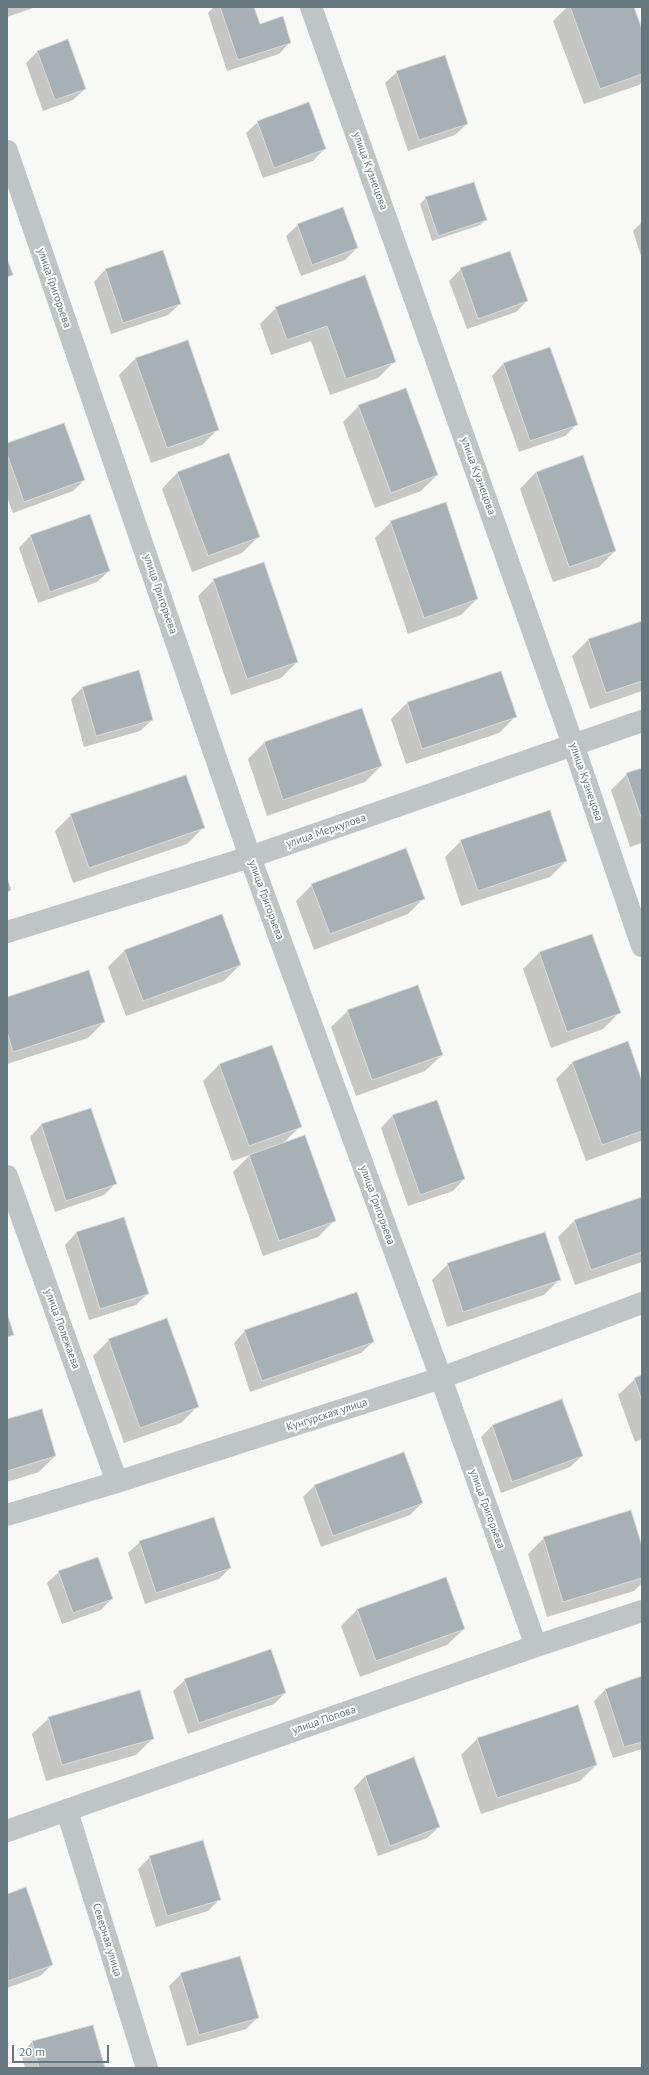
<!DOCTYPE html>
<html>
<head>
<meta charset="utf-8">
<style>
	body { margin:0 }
	#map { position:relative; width:649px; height:2075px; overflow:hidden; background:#f8f8f6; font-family:"PT Sans",sans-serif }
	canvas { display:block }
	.frame { position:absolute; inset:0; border:8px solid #65777f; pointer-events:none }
	.scale { position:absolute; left:12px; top:2045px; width:97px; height:18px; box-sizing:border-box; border:2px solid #65777f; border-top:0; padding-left:5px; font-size:12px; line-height:14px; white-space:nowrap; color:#65777f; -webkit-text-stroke:3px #fff; paint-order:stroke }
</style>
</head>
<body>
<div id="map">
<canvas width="649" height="2075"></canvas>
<div class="frame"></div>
<div class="scale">20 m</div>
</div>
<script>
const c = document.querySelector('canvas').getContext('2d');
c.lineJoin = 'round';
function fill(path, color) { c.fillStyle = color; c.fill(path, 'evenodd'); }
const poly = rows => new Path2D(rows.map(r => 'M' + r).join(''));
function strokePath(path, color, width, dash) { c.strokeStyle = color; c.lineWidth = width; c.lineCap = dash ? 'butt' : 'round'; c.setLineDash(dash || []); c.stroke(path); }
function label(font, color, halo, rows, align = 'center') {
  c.font = font + ' "PT Sans",sans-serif'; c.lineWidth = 4; c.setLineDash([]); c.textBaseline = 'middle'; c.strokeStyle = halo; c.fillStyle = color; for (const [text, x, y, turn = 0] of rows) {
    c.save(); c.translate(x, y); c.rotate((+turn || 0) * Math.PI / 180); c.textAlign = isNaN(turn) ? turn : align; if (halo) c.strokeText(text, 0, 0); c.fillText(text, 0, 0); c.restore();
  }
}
const shadow = poly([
	[7,7,36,7,7,17],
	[214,7,253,7,259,25,290,42,279,54,227,71,208,13],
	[567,7,633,7,642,32,642,82,639,85,584,104,553,21],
	[37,52,85,89,73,100,43,111,26,63],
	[397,72,467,124,455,135,408,151,385,83],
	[258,122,324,149,313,161,263,178,246,133],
	[426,198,486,220,480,225,432,241,420,204],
	[642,222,642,259,633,231],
	[298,225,357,248,345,260,301,276,286,236],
	[162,251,180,304,168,315,111,334,94,282,105,270],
	[461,269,527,301,516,312,467,329,449,281],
	[364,276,394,362,378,378,330,395,311,341,271,355,260,324,276,308],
	[135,359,218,429,202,445,151,463,119,375],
	[503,364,577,424,565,436,519,452,492,376],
	[359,406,437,475,421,491,375,508,343,422],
	[7,445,84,480,73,491,13,513,7,497],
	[178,472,258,537,242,553,192,572,162,489],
	[536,472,615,551,599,567,553,582,520,489],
	[89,515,109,571,97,582,38,603,19,548,30,536],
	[391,522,477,599,461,615,408,634,375,538],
	[214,580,297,662,281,678,231,695,198,596],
	[642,622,642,691,590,709,572,656,588,640],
	[500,672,515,717,499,733,406,764,391,719,407,703],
	[82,688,152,720,140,731,84,747,71,699],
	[362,709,381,766,365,782,267,816,248,759,264,743],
	[642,769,642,843,630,847,611,790,627,774],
	[71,815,203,828,187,844,73,883,55,831],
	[461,841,566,861,550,877,461,906,445,857],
	[312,885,424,898,408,914,314,950,296,901],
	[592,935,619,1013,603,1029,551,1048,523,969,539,953],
	[124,951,240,965,224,981,126,1016,108,967],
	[7,998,104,1022,88,1038,7,1064],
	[348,1011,442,1055,425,1071,356,1096,331,1027],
	[271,1046,301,1126,283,1143,334,1221,318,1237,263,1256,233,1172,250,1155,232,1161,203,1081,219,1065],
	[572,1063,642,1084,641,1141,586,1161,556,1079],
	[436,1101,464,1179,453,1191,408,1206,381,1128,392,1116],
	[41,1125,115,1184,104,1195,55,1212,30,1137],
	[642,1198,642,1262,575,1285,558,1237,574,1221],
	[124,1218,148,1293,136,1305,89,1320,65,1245,76,1233],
	[448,1264,560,1279,544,1295,447,1327,432,1280],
	[245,1331,373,1342,361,1353,250,1392,234,1343],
	[109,1340,197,1407,181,1423,124,1443,93,1356],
	[642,1376,642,1439,635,1442,618,1395,635,1379],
	[561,1401,582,1456,570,1467,501,1493,481,1437,492,1426],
	[7,1420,55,1456,39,1472,7,1482],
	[403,1453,422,1503,410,1515,321,1547,303,1497,314,1486],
	[544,1538,642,1549,642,1583,634,1591,547,1617,528,1554],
	[140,1542,230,1568,219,1579,145,1604,128,1553],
	[59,1572,112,1598,101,1610,62,1624,47,1583],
	[445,1578,464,1629,447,1645,360,1677,341,1626,357,1610],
	[642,1677,642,1749,613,1758,594,1701,605,1690],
	[185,1680,285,1693,274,1704,188,1734,173,1691],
	[49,1718,152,1739,136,1755,46,1781,32,1734],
	[477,1739,596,1765,580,1781,481,1814,461,1755],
	[414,1758,439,1827,427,1838,378,1856,354,1788,365,1776],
	[150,1857,219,1900,208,1911,156,1927,138,1869],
	[25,1888,52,1965,40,1976,7,1988,7,1895],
	[181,1974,258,2017,246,2029,187,2046,169,1986],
	[32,2042,104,2068,25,2068,21,2054]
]);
const building = poly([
	[220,7,254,7,260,24,283,16,291,43,238,60,220,7],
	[570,7,634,7,642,29,642,74,600,89,570,7],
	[68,39,86,89,55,100,37,51,68,39],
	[445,55,468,124,419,140,396,71,445,55],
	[309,102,326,149,274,168,257,121,309,102],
	[474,182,487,220,438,236,425,197,474,182],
	[343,207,358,248,312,265,297,224,343,207],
	[163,250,181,304,123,323,105,269,163,250],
	[510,251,528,301,478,319,460,268,510,251],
	[7,258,13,275,7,277,7,258],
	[365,275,396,362,346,379,327,326,287,340,275,307,365,275],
	[188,340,219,430,167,448,135,358,188,340],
	[550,347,578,425,530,441,503,363,550,347],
	[406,388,438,475,391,493,358,405,406,388],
	[64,423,85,480,24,502,7,454,7,443,64,423],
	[229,453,260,537,208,556,177,472,229,453],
	[583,455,616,551,569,567,536,472,583,455],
	[446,502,478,599,424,618,390,521,446,502],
	[90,514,110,571,50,592,30,535,90,514],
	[264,562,298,662,247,679,213,579,264,562],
	[642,621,642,681,606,693,588,639,642,621],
	[139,670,153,720,96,736,82,687,139,670],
	[501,671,517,717,422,749,407,702,501,671],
	[362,708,382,766,283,800,264,742,362,708],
	[642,768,642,820,626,773,642,768],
	[186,775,205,828,89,868,70,814,186,775],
	[550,810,567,861,478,891,460,840,550,810],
	[406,848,425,899,330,934,311,884,406,848],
	[7,877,11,890,7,892,7,877],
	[222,914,241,965,143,1001,124,950,222,914],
	[592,934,621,1013,567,1032,539,952,592,934],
	[89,970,105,1022,13,1052,7,1032,7,997,89,970],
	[418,985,443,1055,372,1080,347,1010,418,985],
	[628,1041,642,1081,642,1131,602,1145,572,1062,628,1041],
	[272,1045,302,1127,249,1146,219,1064,272,1045],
	[437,1100,465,1179,420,1195,392,1115,437,1100],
	[91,1108,117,1184,66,1201,41,1124,91,1108],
	[305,1135,336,1221,279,1241,249,1155,305,1135],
	[642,1197,642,1252,591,1270,574,1220,642,1197],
	[124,1217,149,1294,100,1309,76,1232,124,1217],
	[545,1232,561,1280,463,1312,447,1263,545,1232],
	[357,1292,374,1342,262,1381,244,1330,357,1292],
	[7,1313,14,1335,7,1337,7,1313],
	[167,1318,199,1407,140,1428,108,1339,167,1318],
	[642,1375,642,1401,634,1378,642,1375],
	[562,1399,583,1456,512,1482,492,1425,562,1399],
	[42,1409,56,1456,7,1471,7,1419,42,1409],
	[404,1452,423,1503,333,1536,314,1485,404,1452],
	[631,1510,642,1546,642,1578,563,1602,543,1537,631,1510],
	[214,1517,231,1568,156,1593,139,1541,214,1517],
	[98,1557,113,1599,73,1613,58,1571,98,1557],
	[446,1577,465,1629,376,1661,357,1609,446,1577],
	[271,1649,286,1693,199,1723,184,1679,271,1649],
	[642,1676,642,1742,624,1747,605,1689,642,1676],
	[140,1690,154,1739,62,1765,48,1717,140,1690],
	[578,1705,597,1765,497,1798,477,1738,578,1705],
	[414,1757,440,1827,390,1846,365,1776,414,1757],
	[203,1840,221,1900,167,1916,149,1856,203,1840],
	[26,1887,53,1965,8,1981,7,1894,26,1887],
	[240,1956,259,2018,199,2035,180,1973,240,1956],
	[93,2025,105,2068,39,2068,32,2041,93,2025]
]);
const minor = poly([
	[311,7,574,747,642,946],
	[7,151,250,857,441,1378,536,1646],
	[7,932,250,857,642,721],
	[7,1176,117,1482],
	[7,1515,117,1482,441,1378,642,1303],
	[67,1811,147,2068],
	[7,1831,536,1646,642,1611]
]);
const streetNames = [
	["улица Кузнецова",370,171,70],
	["улица Григорьева",54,288,71],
	["улица Кузнецова",478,476,70],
	["улица Григорьева",160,594,71],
	["улица Кузнецова",586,782,71],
	["улица Меркулова",326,831,-19],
	["улица Григорьева",266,900,70],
	["улица Григорьева",377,1205,70],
	["улица Полежаева",62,1329,70],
	["Кунгурская улица",327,1415,-18],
	["улица Григорьева",487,1509,70],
	["улица Попова",324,1720,-19],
	["Северная улица",107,1940,73]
];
fill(shadow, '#0003');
fill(building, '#a7b1b5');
strokePath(building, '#dadad8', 1);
strokePath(minor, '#bfc5c7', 22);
label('11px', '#65777f', '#fff', streetNames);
</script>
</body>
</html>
